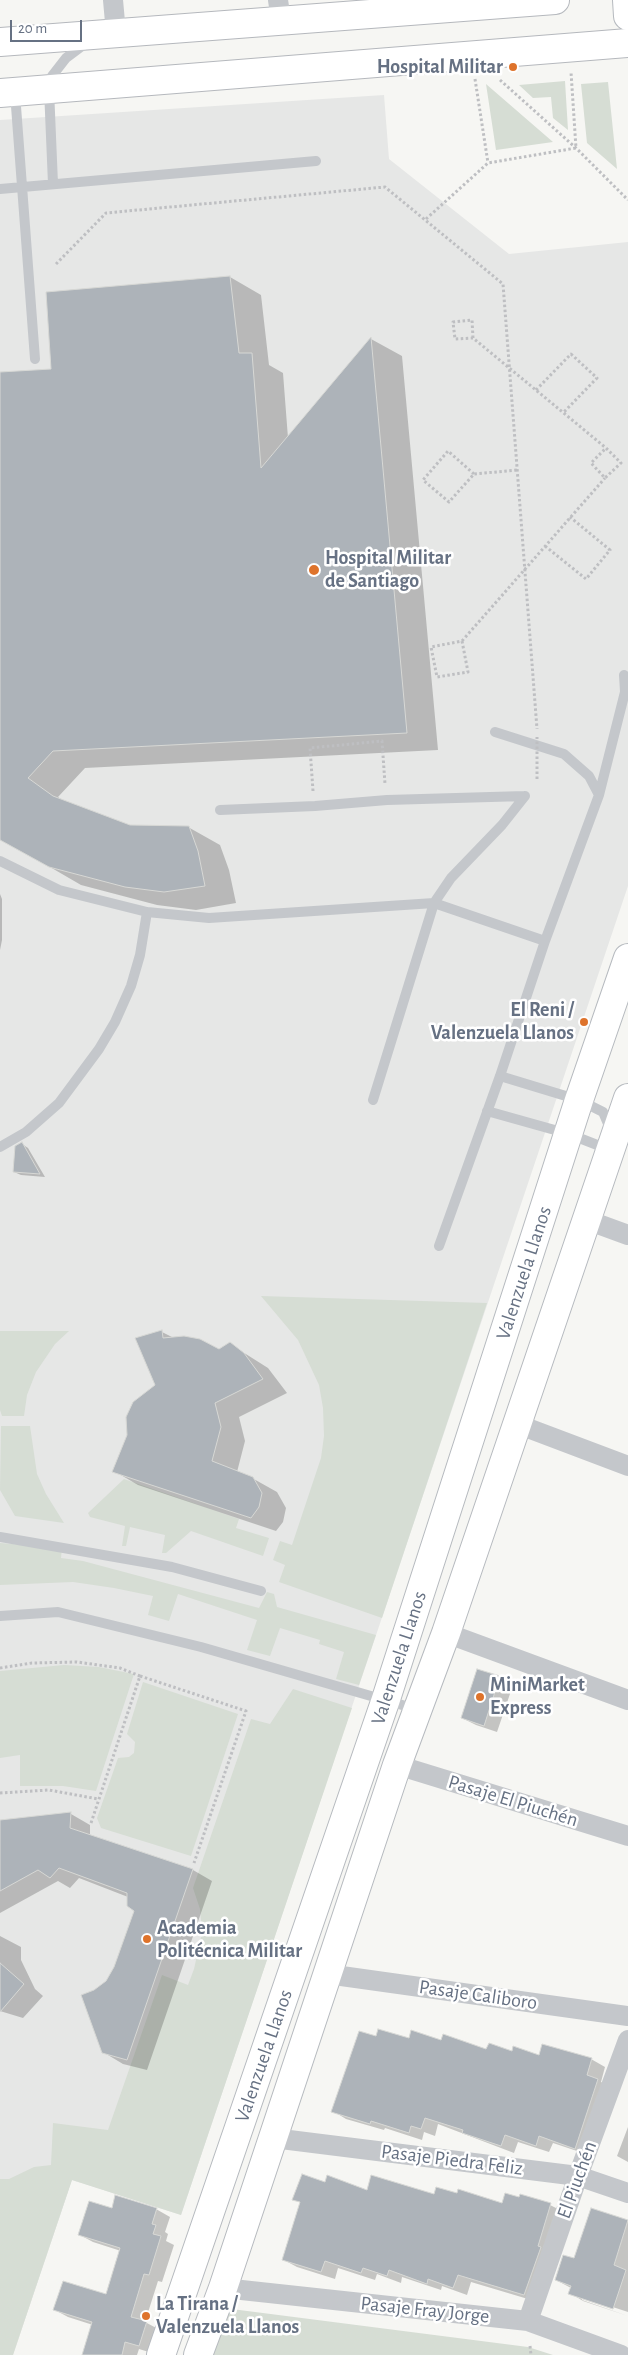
<!DOCTYPE html>
<html>
<head>
<meta charset="utf-8">
<style>
	body { margin:0 }
	#map { position:relative; width:628px; height:2355px; overflow:hidden; background:#f6f6f3; font-family:"Alegreya Sans",sans-serif }
	canvas { display:block }
	.scale { position:absolute; left:10px; top:20px; width:72px; height:22px; box-sizing:border-box; border:2px solid #667183; border-top:0; padding-left:6px; font-size:15px; line-height:18px; white-space:nowrap; color:#667183; -webkit-text-stroke:4px #fff; paint-order:stroke }
</style>
</head>
<body>
<div id="map">
<canvas width="628" height="2355"></canvas>
<div class="scale">20 m</div>
</div>
<script>
const c = document.querySelector('canvas').getContext('2d');
c.lineJoin = 'round';
function fill(path, color) { c.fillStyle = color; c.fill(path, 'evenodd'); }
const poly = rows => new Path2D(rows.map(r => 'M' + r).join(''));
function strokePath(path, color, width, dash) { c.strokeStyle = color; c.lineWidth = width; c.lineCap = dash ? 'butt' : 'round'; c.setLineDash(dash || []); c.stroke(path); }
function label(font, color, halo, rows, align = 'center') {
  c.font = font + ' "Alegreya Sans",sans-serif'; c.lineWidth = 5; c.setLineDash([]); c.textBaseline = 'middle'; c.strokeStyle = halo; c.fillStyle = color; for (const [text, x, y, turn = 0] of rows) {
    c.save(); c.translate(x, y); c.rotate((+turn || 0) * Math.PI / 180); c.textAlign = isNaN(turn) ? turn : align; if (halo) c.strokeText(text, 0, 0); c.fillText(text, 0, 0); c.restore();
  }
}
const built = poly([
	[384,95,389,159,509,254,628,242,628,886,181,2215,72,2180,13,2355,0,2355,0,120]
]);
const green = poly([
	[565,81,568,130,553,118,551,97,533,98,519,85],
	[608,82,617,169,587,143,581,84],
	[486,84,553,142,496,150],
	[261,1296,487,1303,382,1618,279,1582,285,1565,273,1560,280,1541,292,1545,321,1458,324,1436,323,1408,319,1385,298,1340],
	[0,1331,69,1331,55,1344,36,1372,27,1395,24,1416,2,1416,0,1410],
	[1,1426,30,1426,37,1474,46,1494,64,1523,15,1516,0,1490],
	[124,1479,239,1519,236,1528,269,1538,263,1556,191,1531,166,1553,162,1553,165,1535,130,1527,126,1546,122,1546,125,1526,90,1517,88,1513],
	[0,1543,62,1548,61,1558,83,1561,259,1608,267,1592,274,1594,277,1607,376,1635,359,1685,336,1679,344,1652,319,1644,320,1640,280,1628,270,1656,247,1650,257,1620,178,1594,169,1621,148,1615,153,1596,114,1588,73,1582,0,1585],
	[64,1665,99,1667,134,1674,96,1791,63,1786,20,1786,20,1755,0,1758,0,1671],
	[143,1682,238,1714,191,1856,101,1828,97,1818,118,1758,129,1757,134,1753,135,1742,127,1734],
	[293,1689,352,1708,181,2215,72,2180,13,2355,0,2355,0,2179,9,2179,34,2167,51,2165,53,2123,108,2130,162,1975,188,1985,194,1969,202,1933,200,1909,193,1888,251,1719,270,1724],
	[216,2307,528,2347,553,2355,199,2355]
]);
const shadow = poly([
	[230,277,261,295,269,365,283,373,288,438,371,339,402,356,438,750,85,768,58,797,65,802,130,826,188,827,220,845,229,870,236,903,196,910,157,905,81,885,0,838,0,374,53,370],
	[0,894,2,899,2,940,0,950],
	[22,1144,28,1148,45,1177,21,1175,14,1172],
	[162,1332,174,1338,219,1351,230,1344,268,1368,287,1393,239,1417,245,1441,237,1472,252,1478,277,1492,286,1508,283,1522,276,1531,138,1485,114,1471,157,1386],
	[499,1677,513,1685,497,1732,476,1725,462,1718],
	[71,1814,90,1825,90,1836,193,1870,212,1881,147,2070,123,2064,103,2052,94,1991,107,1982,115,1968,135,1911,128,1897,79,1878,70,1888,58,1881,0,1913,0,1821],
	[0,1936,21,1947,21,1960,35,1989,43,1996,23,2018,0,2011],
	[376,2038,442,2042,487,2051,539,2057,591,2059,605,2067,601,2082,611,2087,589,2155,553,2143,549,2152,518,2142,514,2153,438,2124,435,2136,424,2132,422,2140,385,2128,384,2130,346,2119,333,2111],
	[628,2127,628,2162,617,2156],
	[325,2184,367,2191,435,2195,502,2204,550,2205,564,2212,538,2302,471,2282,467,2295,442,2286,441,2290,402,2277,401,2283,377,2274,375,2280,338,2268,335,2279,297,2267,284,2260,301,2203,294,2199],
	[112,2209,156,2209,170,2217,165,2232,168,2234,166,2241,174,2245,162,2282,158,2281,145,2322,160,2330,152,2353,139,2349,137,2355,83,2355,93,2325,68,2317,55,2310,107,2296,121,2251,93,2242,80,2235],
	[593,2210,628,2222,628,2312,582,2297,582,2300,628,2316,583,2301,570,2293,571,2288,556,2280,575,2260]
]);
const building = poly([
	[230,276,239,353,252,353,261,468,371,337,407,733,53,751,28,778,53,796,130,825,189,826,198,851,205,886,164,892,125,887,49,867,0,840,0,372,51,369,46,292,230,276],
	[22,1142,40,1174,13,1172,15,1146,22,1142],
	[162,1330,163,1338,184,1336,200,1339,219,1349,230,1342,244,1353,263,1379,215,1403,221,1427,212,1461,253,1477,262,1493,259,1507,251,1518,112,1472,127,1435,126,1417,133,1402,155,1385,135,1338,162,1330],
	[477,1669,500,1676,484,1726,461,1718,477,1669],
	[71,1812,70,1828,193,1869,127,2060,102,2053,81,1995,94,1990,106,1981,114,1967,134,1911,127,1906,127,1893,59,1868,50,1878,38,1870,0,1891,0,1820,71,1812],
	[0,1963,24,1984,0,2012,0,1963],
	[378,2029,409,2038,411,2030,441,2040,443,2034,486,2049,489,2043,512,2051,513,2046,539,2055,542,2044,592,2058,587,2075,598,2079,575,2149,539,2136,536,2146,505,2135,501,2146,462,2133,463,2130,425,2118,421,2129,411,2126,409,2133,371,2121,370,2124,331,2112,359,2031,376,2036,378,2029],
	[302,2174,325,2182,327,2175,367,2190,371,2175,434,2194,436,2187,457,2193,458,2189,502,2203,505,2193,519,2197,520,2194,551,2203,538,2246,541,2247,524,2295,458,2275,453,2288,428,2279,427,2284,389,2270,387,2276,363,2268,361,2273,325,2261,321,2272,282,2260,300,2202,292,2200,302,2174],
	[115,2195,157,2208,152,2224,156,2225,153,2234,161,2236,149,2275,144,2274,131,2317,147,2321,139,2346,125,2342,122,2355,82,2355,92,2322,53,2310,63,2281,106,2294,120,2248,78,2235,89,2201,112,2208,115,2195],
	[591,2208,628,2220,614,2265,626,2270,613,2309,568,2294,571,2286,555,2280,563,2255,574,2258,591,2208]
]);
const path = poly([
	[475,79,488,163],
	[500,80,576,148,628,200],
	[426,219,488,163,576,148,571,72],
	[56,264,106,213,385,187,503,284,537,729],
	[473,338,472,320,453,322,455,339,473,338,606,448,621,463,605,478,591,463,606,448],
	[536,390,571,354,597,378,563,413],
	[474,474,448,451,423,480,449,502,474,474,518,470],
	[545,546,586,579,610,550,570,517],
	[462,641,605,478],
	[462,641,468,672,437,677,431,647,462,641],
	[313,791,310,748,382,741,385,784],
	[0,1668,32,1663,77,1662,120,1668,140,1676],
	[0,1793,49,1790,98,1799],
	[91,1823,140,1676,246,1711,194,1863],
	[530,2346,531,2355]
]);
const service = poly([
	[15,93,35,359],
	[53,184,49,89,52,76,66,58,86,43],
	[0,189,316,161],
	[495,732,564,754,589,776,599,795],
	[220,810,315,806,387,800,525,796],
	[0,861,59,890,147,912,209,918,434,903,545,941],
	[500,1076,579,1100,603,1112,612,1133],
	[373,1100,434,903,451,878,502,825,525,796],
	[487,1111,569,1134,610,1150],
	[0,1147,26,1132,59,1103,99,1049,115,1022,131,986,140,955,147,912],
	[439,1246,500,1076,545,941,599,795,625,692,624,675],
	[0,1537,172,1567,261,1591],
	[0,1616,58,1612,201,1647,416,1709]
]);
const minor = poly([
	[113,0,116,33],
	[278,0,281,20],
	[587,1220,628,1235],
	[517,1424,628,1466],
	[446,1633,628,1700],
	[397,1765,628,1836],
	[327,1974,628,2016],
	[273,2138,578,2176,628,2193],
	[223,2288,528,2321,621,2355],
	[528,2321,578,2176,628,2040]
]);
const secondary = poly([
	[627,0,628,16],
	[161,2355,386,1699,579,1100,628,958],
	[198,2355,223,2288,397,1765,446,1633,628,1098]
]);
const primary = poly([
	[0,42,555,0],
	[0,93,628,43]
]);
const pathBridge = poly([
	[537,779,537,737]
]);
const markers = [
	[513,67,5,"#de732b"],
	[314,570,6,"#de732b"],
	[584,1022,5,"#de732b"],
	[480,1697,5,"#de732b"],
	[147,1939,5,"#de732b"],
	[146,2316,5,"#de732b"]
];
const poiNames = [
	["Hospital Militar",503,67,"right"],
	["Hospital Militar",325,558],
	["de Santiago",325,581],
	["El Reni /",574,1010,"right"],
	["Valenzuela Llanos",574,1033,"right"],
	["MiniMarket",490,1685],
	["Express",490,1708],
	["Academia",157,1928],
	["Politécnica Militar",157,1951],
	["La Tirana /",156,2304],
	["Valenzuela Llanos",156,2327]
];
const streetNames = [
	["Valenzuela Llanos",524,1273,-72],
	["Valenzuela Llanos",399,1658,-72],
	["Pasaje El Piuchén",513,1801,17],
	["Pasaje Caliboro",478,1995,8],
	["Valenzuela Llanos",264,2056,-71],
	["Pasaje Piedra Feliz",452,2160,7],
	["El Piuchén",577,2180,-70],
	["Pasaje Fray Jorge",425,2310,6]
];
fill(built, '#e6e7e6');
fill(green, '#d6ddd4');
fill(shadow, '#0003');
fill(building, '#adb3b9');
strokePath(building, '#d7d8d5', 1);
strokePath(secondary, '#b6babf', 30);
strokePath(primary, '#b5b8bd', 30);
strokePath(path, '#bebfc2', 3, [2.5, 2.5]);
strokePath(service, '#c4c7cb', 10);
strokePath(minor, '#c4c7cb', 20);
strokePath(secondary, '#fff', 28);
strokePath(primary, '#fff', 28);
strokePath(pathBridge, '#bebfc2', 3, [2.5, 2.5]);
for (const [x, y, r, color] of markers) { const dot = new Path2D(); dot.arc(x, y, r, 0, 2 * Math.PI); c.fillStyle = color; c.fill(dot); strokePath(dot, '#fff', 2); }
label('bold 20px', '#667183', '#fff', poiNames, 'left');
label('20px', '#667183', '#fff', streetNames);
</script>
</body>
</html>
